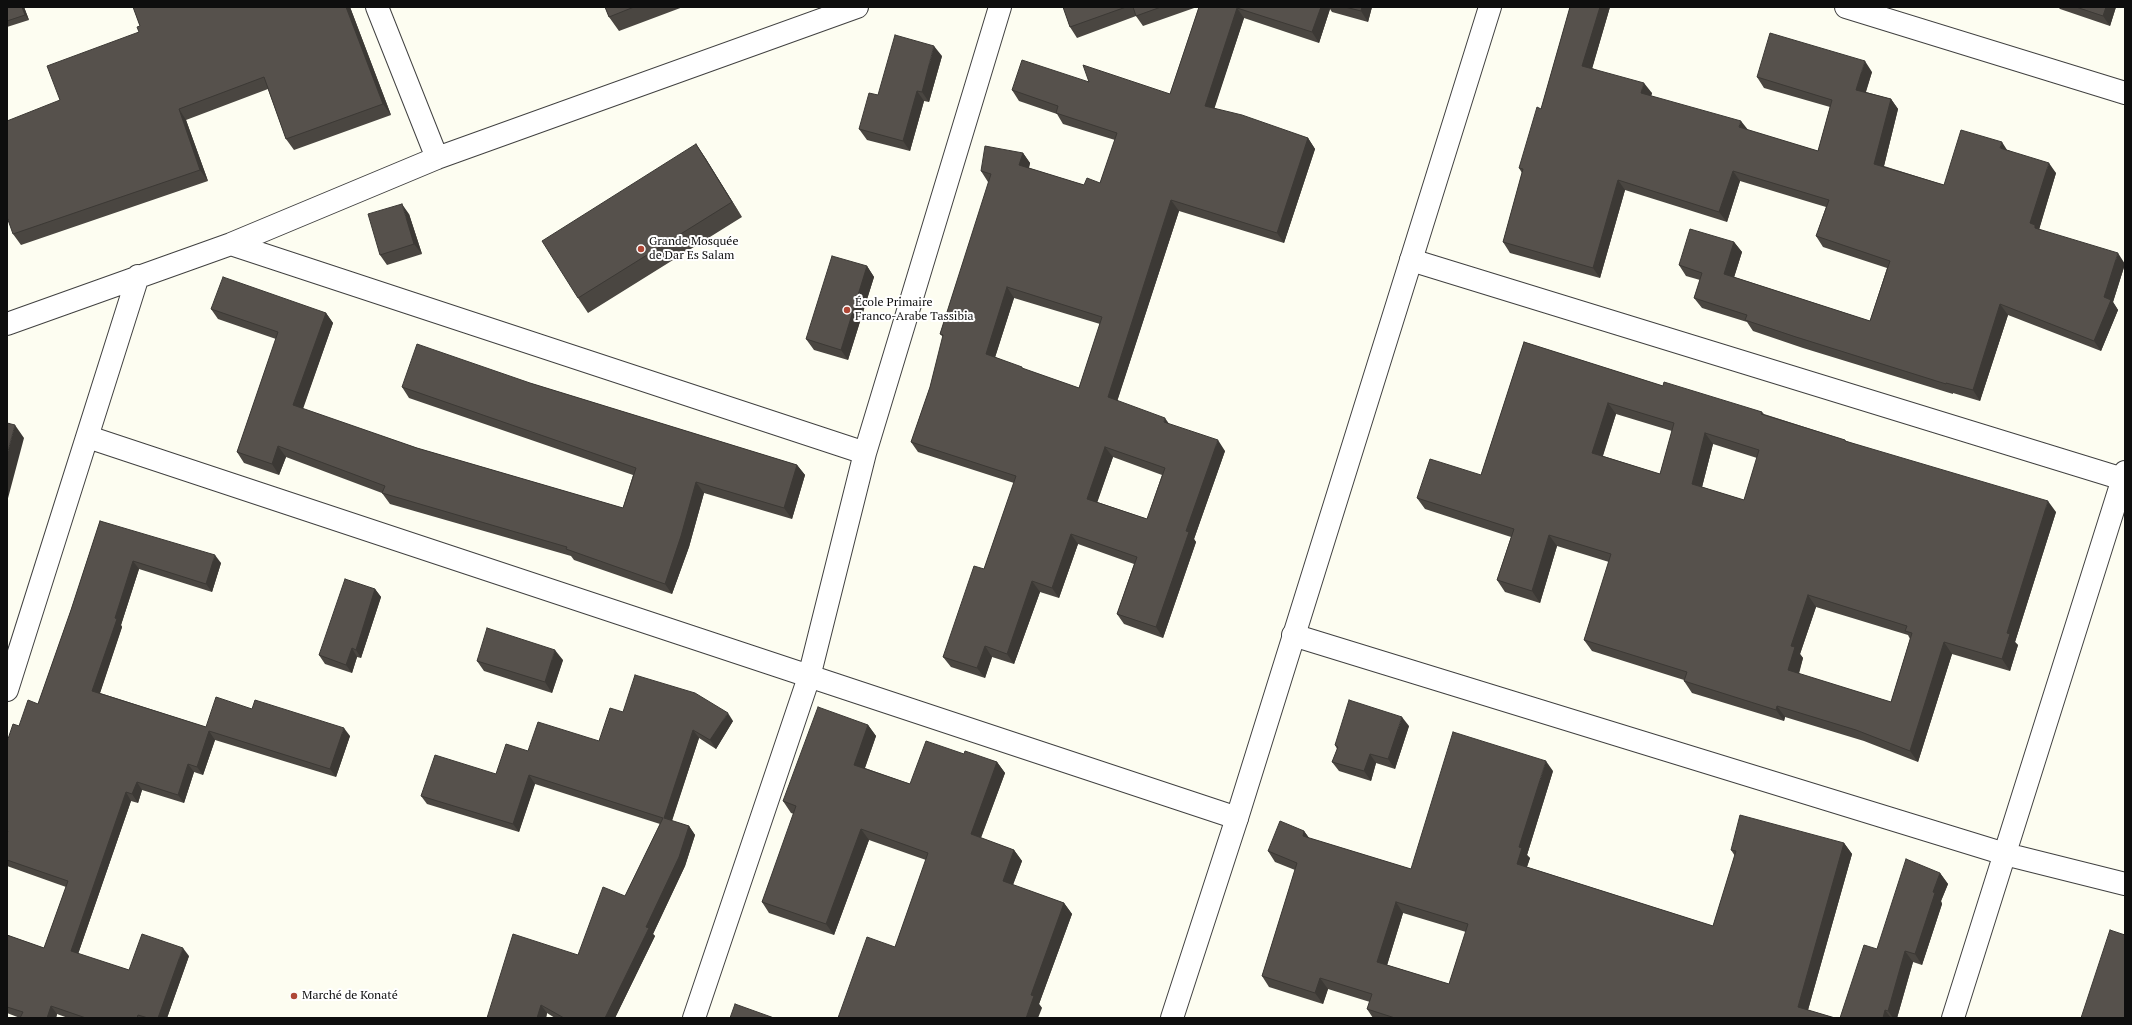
<!DOCTYPE html>
<html>
<head>
<meta charset="utf-8">
<style>
	body { margin:0 }
	#map { position:relative; width:2132px; height:1025px; overflow:hidden; background:#fdfdf1; font-family:"PT Serif",serif }
	canvas { display:block }
	.frame { position:absolute; inset:0; border:8px solid #0e0e0e; pointer-events:none }
</style>
</head>
<body>
<div id="map">
<canvas width="2132" height="1025"></canvas>
<div class="frame"></div>
</div>
<script>
const c = document.querySelector('canvas').getContext('2d');
c.lineJoin = 'round';
const poly = rows => new Path2D(rows.map(r => 'M' + r).join(''));
function strokePath(path, color, width, dash) { c.strokeStyle = color; c.lineWidth = width; c.lineCap = dash ? 'butt' : 'round'; c.setLineDash(dash || []); c.stroke(path); }
function fill(path, color) { c.fillStyle = color; c.fill(path, 'evenodd'); }
function label(font, color, halo, rows, align = 'center') {
  c.font = font + ' "PT Serif",serif'; c.lineWidth = 4; c.setLineDash([]); c.textBaseline = 'middle'; c.strokeStyle = halo; c.fillStyle = color; for (const [text, x, y, turn = 0] of rows) {
    c.save(); c.translate(x, y); c.rotate((+turn || 0) * Math.PI / 180); c.textAlign = isNaN(turn) ? turn : align; if (halo) c.strokeText(text, 0, 0); c.fillText(text, 0, 0); c.restore();
  }
}
const minor = poly([
	[377,7,437,158],
	[1846,7,2125,93],
	[231,244,865,453],
	[1411,260,2123,479],
	[7,324,231,244,437,158,857,7],
	[88,437,1237,818],
	[1293,635,2005,854,2125,884],
	[7,690,138,276],
	[694,1018,809,677,865,453,1000,7],
	[1953,1018,2125,472]
]);
const tertiary = poly([
	[1172,1018,1237,818,1490,7]
]);
const wall = poly([
	[7,7,24,7,29,20,7,27],
	[133,7,350,7,391,115,294,150,286,139,268,89,186,120,208,181,21,245,13,234,60,100,139,32,140,26],
	[605,7,683,7,619,31,609,17],
	[1063,7,1197,7,1143,26,1136,16,1077,38,1070,27],
	[1199,7,1372,7,1368,22,1332,12,1330,9,1319,43,1244,18,1214,108,1308,138,1315,149,1284,243,1179,211,1117,401,1169,424,1225,451,1194,539,1196,542,1163,638,1124,624,1117,614,1134,564,1078,544,1059,598,1040,592,1014,664,992,657,985,678,951,667,943,657,984,569,1014,483,918,452,911,442,930,387,943,337,940,334,989,182,988,182,981,171,1023,153,1030,163,1029,168,1084,185,1100,183,1115,140,1063,124,1057,114,1019,101,1012,90,1089,82,1170,94],
	[1014,298,1100,324,1079,388,1024,369,995,357],
	[1113,457,1162,475,1147,519,1097,502],
	[1570,7,1610,7,1592,68,1652,93,1651,96,1748,130,1818,151,1830,107,1764,88,1757,77,1872,72,1866,92,1891,99,1898,109,1884,166,1944,185,2008,150,2056,173,2039,229,2125,264,2113,302,2118,310,2101,351,2008,315,1980,401,1953,393,1953,394,1803,348,1753,331,1747,322,1702,308,1694,298,1700,280,1686,276,1679,265,1734,242,1742,252,1734,277,1870,321,1887,268,1823,247,1816,236,1826,207,1740,181,1727,222,1625,190,1600,278,1510,253,1503,242,1522,173,1519,168,1541,109],
	[2058,7,2116,7,2110,26,2060,9],
	[942,56,929,102,924,101,910,151,867,140,859,129,878,95],
	[696,144,706,159,742,217,588,313,578,298],
	[409,214,422,254,387,265,380,255],
	[867,266,874,277,848,360,814,350,806,339],
	[211,309,326,313,333,323,303,409,417,448,623,508,633,475,409,398,402,387,530,383,797,465,805,475,792,519,704,493,689,547,672,594,574,560,571,556,390,504,382,493,286,457,279,475,244,463,237,452,276,339,218,319],
	[1524,342,1663,386,1762,412,1764,414,1845,440,1846,441,2056,512,2015,642,2018,645,2010,671,1952,654,1918,762,1864,741,1785,717,1784,721,1692,693,1684,681,1684,680,1592,651,1584,640,1609,562,1557,546,1540,603,1505,592,1497,580,1511,537,1425,509,1417,498,1481,475],
	[1616,414,1672,431,1660,474,1603,456],
	[1713,444,1757,458,1744,500,1702,487],
	[1816,607,1908,635,1910,639,1891,702,1799,674,1803,658,1800,654],
	[100,521,221,563,212,592,139,569,121,625,122,627,100,693,206,727,252,709,350,736,336,777,215,740,203,775,194,772,184,803,142,790,138,803,131,801,78,954,129,970,189,956,167,1018,68,1018,57,1014,56,1018,20,1018,7,1013,7,935,44,948,66,887,7,866,7,742,19,726,38,704,71,610],
	[375,589,381,597,361,658,357,657,352,673,325,664,319,655],
	[563,660,552,693,484,671,477,661],
	[623,712,733,721,716,749,699,738,672,821,689,826,695,835,685,866,653,934,655,936,615,1018,555,1018,547,1013,546,1018,487,1018,578,955,625,896,660,824,535,784,519,832,427,804,421,796,496,774,528,751,599,741],
	[868,725,876,736,865,768,910,784,964,754,997,762,1005,773,981,838,1014,850,1022,861,1013,885,1064,903,1072,914,1039,1004,1042,1008,895,947,926,860,869,840,834,935,769,913,762,902,794,814,791,813,783,801],
	[1409,726,1395,769,1376,763,1371,781,1339,771,1332,762,1337,749,1335,745],
	[1553,771,1527,855,1530,858,1527,867,1713,926,1735,856,1731,850,1844,843,1852,854,1808,1010,1835,1018,1373,1018,1367,1009,1370,1002,1328,989,1323,1004,1269,987,1262,976,1295,870,1275,862,1268,851,1304,831,1309,838,1411,869],
	[1403,913,1466,932,1449,984,1387,965],
	[1940,873,1948,884,1941,901,1942,904,1922,965,1913,962,1897,1018,1840,1018,1877,949]
]);
const shadedWall = poly([
	[22,7,24,7,29,20,25,15],
	[346,7,350,7,391,115,383,104],
	[1321,7,1329,7,1330,9,1319,43,1312,32],
	[1362,7,1372,7,1368,22,1361,11],
	[1600,7,1610,7,1590,76,1582,66],
	[2106,7,2116,7,2110,26,2103,16],
	[1237,8,1244,18,1212,116,1205,106],
	[934,46,942,56,929,102,922,92],
	[1865,61,1872,72,1863,100,1856,90],
	[1644,83,1652,93,1649,104,1641,93],
	[917,91,924,101,910,151,903,141],
	[1891,99,1898,109,1882,174,1874,164],
	[179,109,186,120,208,181,200,170],
	[1741,121,1749,131,1739,127],
	[1308,138,1315,149,1284,243,1277,233],
	[2002,142,2009,153,2000,148],
	[696,144,706,159,742,217,732,202],
	[1023,153,1030,163,1027,175,1019,165],
	[2049,163,2056,173,2039,230,2043,235,2030,223],
	[1733,171,1740,181,1727,222,1719,212],
	[1618,180,1625,190,1600,278,1593,268],
	[1171,200,1179,211,1115,408,1108,397],
	[402,204,409,214,422,254,414,244],
	[1734,242,1742,252,1732,284,1724,274],
	[2118,253,2125,264,2113,302,2118,310,2101,351,2094,341,2104,297],
	[867,266,874,277,848,360,841,350],
	[1007,287,1014,298,993,364,986,354],
	[2000,304,2008,315,1980,401,1973,390],
	[326,313,333,323,300,416,293,405],
	[1608,403,1616,414,1600,464,1592,453],
	[1165,418,1172,428,1164,422],
	[15,425,24,438,7,502,7,455],
	[1705,433,1713,444,1700,495,1692,484],
	[1218,440,1225,451,1194,539,1196,542,1163,638,1156,627,1186,531],
	[278,446,286,457,279,475,272,464],
	[1105,447,1113,457,1095,509,1087,499],
	[797,465,805,475,792,519,784,508],
	[696,482,704,493,689,547,672,594,665,584],
	[2048,501,2056,512,2015,642,2018,645,2010,671,2002,659,2007,633],
	[1071,534,1078,544,1059,598,1052,588],
	[1549,535,1557,546,1540,603,1532,591],
	[215,555,221,563,212,592,206,584],
	[133,561,139,569,121,625,122,627,98,699,92,691],
	[1032,581,1040,592,1014,664,1007,654],
	[375,589,381,597,361,658,356,650],
	[1808,595,1816,607,1800,654,1803,658,1796,682,1788,670,1791,646],
	[1944,642,1952,654,1918,762,1910,751],
	[985,646,992,657,985,678,977,668],
	[352,648,357,657,352,673,346,665],
	[555,650,563,660,552,693,545,682],
	[1777,706,1785,717,1784,721,1776,710],
	[728,713,733,721,716,749,710,740],
	[1402,717,1409,726,1395,769,1388,759],
	[868,725,876,736,862,776,854,765],
	[344,728,350,736,336,777,330,769],
	[693,730,699,738,670,826,664,818],
	[209,731,215,740,203,775,197,767],
	[1370,754,1376,763,1371,781,1364,771],
	[1546,761,1553,771,1527,855,1530,858,1524,875,1517,864,1519,847],
	[997,762,1005,773,978,845,971,834],
	[188,764,194,772,184,803,178,795],
	[529,775,535,784,519,832,513,824],
	[137,782,142,790,138,803,132,794],
	[126,792,131,801,76,960,71,951],
	[689,826,695,835,685,866,653,934,655,936,615,1018,605,1018,646,927],
	[861,829,869,840,834,935,826,924],
	[1304,831,1312,842,1303,836],
	[1844,843,1852,854,1806,1017,1798,1007],
	[1014,850,1022,861,1010,892,1003,881],
	[1940,873,1948,884,1941,901,1942,904,1922,965,1915,954,1933,892],
	[1396,902,1403,913,1385,972,1377,962],
	[1064,903,1072,914,1039,1004,1042,1008,1038,1018,1026,1018,1031,995],
	[183,948,189,956,167,1018,158,1018],
	[1905,951,1913,962,1897,1018,1893,1018,1888,1011],
	[1320,978,1328,989,1323,1004,1315,993],
	[541,1005,547,1013,546,1018,537,1018],
	[51,1006,57,1014,56,1018,47,1018],
	[1885,1010,1891,1018,1883,1018]
]);
const building = poly([
	[7,7,22,7,25,15,7,21,7,7],
	[133,7,346,7,383,104,286,139,264,77,179,109,200,170,13,234,7,217,7,121,60,100,47,66,139,32,137,27,140,26,133,7],
	[605,7,634,7,609,17,605,7],
	[1063,7,1126,7,1070,27,1063,7],
	[1133,7,1161,7,1136,16,1133,7],
	[1199,7,1321,7,1312,32,1237,8,1205,106,1242,115,1308,138,1277,233,1171,200,1108,397,1165,418,1164,422,1218,440,1186,531,1189,532,1156,627,1117,614,1137,557,1071,534,1052,588,1032,581,1007,654,985,646,977,668,943,657,974,566,984,569,1016,476,911,442,930,387,943,335,940,334,991,174,981,171,985,146,1023,153,1019,165,1084,185,1087,178,1100,183,1117,133,1056,113,1058,106,1012,90,1022,60,1089,82,1083,65,1170,94,1199,7],
	[1007,287,1102,317,1079,388,1022,368,1022,367,986,354,1007,287],
	[1105,447,1165,468,1147,519,1087,499,1105,447],
	[1345,7,1362,7,1361,11,1345,7],
	[1570,7,1600,7,1582,66,1644,83,1641,93,1741,121,1739,127,1818,151,1832,100,1757,77,1770,33,1865,61,1856,90,1891,99,1874,164,1944,185,1961,130,2002,142,2000,148,2049,163,2030,223,2035,225,2035,228,2118,253,2104,297,2111,300,2094,341,2000,304,1973,390,1946,383,1946,384,1796,337,1745,320,1747,315,1694,298,1702,273,1679,265,1690,229,1734,242,1724,274,1870,321,1890,261,1816,236,1829,200,1733,171,1719,212,1618,180,1593,268,1503,242,1523,169,1519,168,1537,107,1541,109,1570,7],
	[2076,7,2106,7,2103,16,2076,7],
	[895,35,934,46,922,92,917,91,903,141,859,129,869,93,878,95,895,35],
	[696,144,732,202,578,298,542,241,696,144],
	[402,204,414,244,380,255,368,214,402,204],
	[832,256,867,266,841,350,806,339,832,256],
	[223,277,326,313,293,405,417,448,623,508,636,468,402,387,417,344,530,383,797,465,784,508,696,482,681,536,665,584,566,549,567,547,382,493,385,486,278,446,272,464,237,452,278,332,211,309,223,277],
	[1524,342,1663,386,1664,382,1762,412,1761,414,1845,440,1845,441,2048,501,2007,633,2010,634,2002,659,1944,642,1910,751,1856,730,1777,706,1776,710,1684,681,1687,672,1584,640,1611,554,1549,535,1532,591,1497,580,1514,529,1417,498,1430,459,1481,475,1524,342],
	[1608,403,1674,423,1660,474,1592,453,1608,403],
	[1705,433,1759,450,1744,500,1692,484,1705,433],
	[1808,595,1907,626,1905,631,1912,633,1891,702,1788,670,1795,647,1791,646,1808,595],
	[7,423,15,425,7,455,7,423],
	[100,521,215,555,206,584,133,561,115,618,117,619,92,691,206,727,216,697,252,709,255,700,344,728,330,769,209,731,197,767,188,764,178,795,137,782,132,794,126,792,71,951,129,970,142,934,183,948,158,1018,148,1018,138,1015,137,1018,86,1018,51,1006,47,1018,20,1018,23,1012,7,1007,7,935,44,948,68,881,7,860,7,833,8,831,7,831,7,742,13,724,19,726,28,700,38,704,71,610,100,521],
	[345,579,375,589,356,650,352,648,346,665,319,655,345,579],
	[487,628,555,650,545,682,477,661,487,628],
	[635,675,695,693,728,713,710,740,693,730,664,818,689,826,679,857,646,927,649,928,605,1018,564,1018,541,1005,537,1018,487,1018,513,934,578,955,603,887,625,896,663,818,529,775,513,824,421,796,435,755,496,774,506,744,528,751,538,722,599,741,610,708,623,712,635,675],
	[1349,700,1402,717,1388,759,1370,754,1364,771,1332,762,1338,747,1335,745,1349,700],
	[818,707,868,725,854,765,910,784,926,741,964,754,965,751,997,762,971,834,1014,850,1003,881,1064,903,1031,995,1034,996,1026,1018,838,1018,867,937,895,947,928,853,861,829,826,924,762,902,796,806,783,801,818,707],
	[1453,732,1546,761,1519,847,1522,848,1517,864,1713,926,1736,851,1731,850,1740,815,1844,843,1798,1007,1835,1018,1395,1018,1367,1009,1372,994,1320,978,1315,993,1262,976,1297,863,1268,851,1280,821,1304,831,1303,836,1411,869,1453,732],
	[1396,902,1468,924,1449,984,1377,962,1396,902],
	[1906,859,1940,873,1933,892,1935,893,1915,954,1905,951,1888,1011,1885,1010,1883,1018,1840,1018,1864,945,1877,949,1906,859],
	[2110,930,2125,935,2125,1018,2081,1018,2110,930],
	[735,1004,774,1018,730,1018,735,1004]
]);
const markers = [
	[641,249,4,"#af4736"],
	[847,310,4,"#af4736"],
	[294,996,4,"#af4736"]
];
const poiNames = [
	["Grande Mosquée",649,242],
	["de Dar Es Salam",649,256],
	["École Primaire",855,303],
	["Franco-Arabe Tassibia",855,317],
	["Marché de Konaté",302,996]
];
strokePath(minor, '#414141', 24);
strokePath(tertiary, '#414141', 24);
strokePath(minor, '#fff', 22);
strokePath(tertiary, '#fff', 22);
fill(wall, '#4a4641');
fill(shadedWall, '#3c3935');
fill(building, '#56514c');
strokePath(building, '#3c3935', 1);
for (const [x, y, r, color] of markers) { const dot = new Path2D(); dot.arc(x, y, r, 0, 2 * Math.PI); c.fillStyle = color; c.fill(dot); strokePath(dot, '#fff', 1.5); }
label('12px', '#0e0e0e', '#fff', poiNames, 'left');
</script>
</body>
</html>
